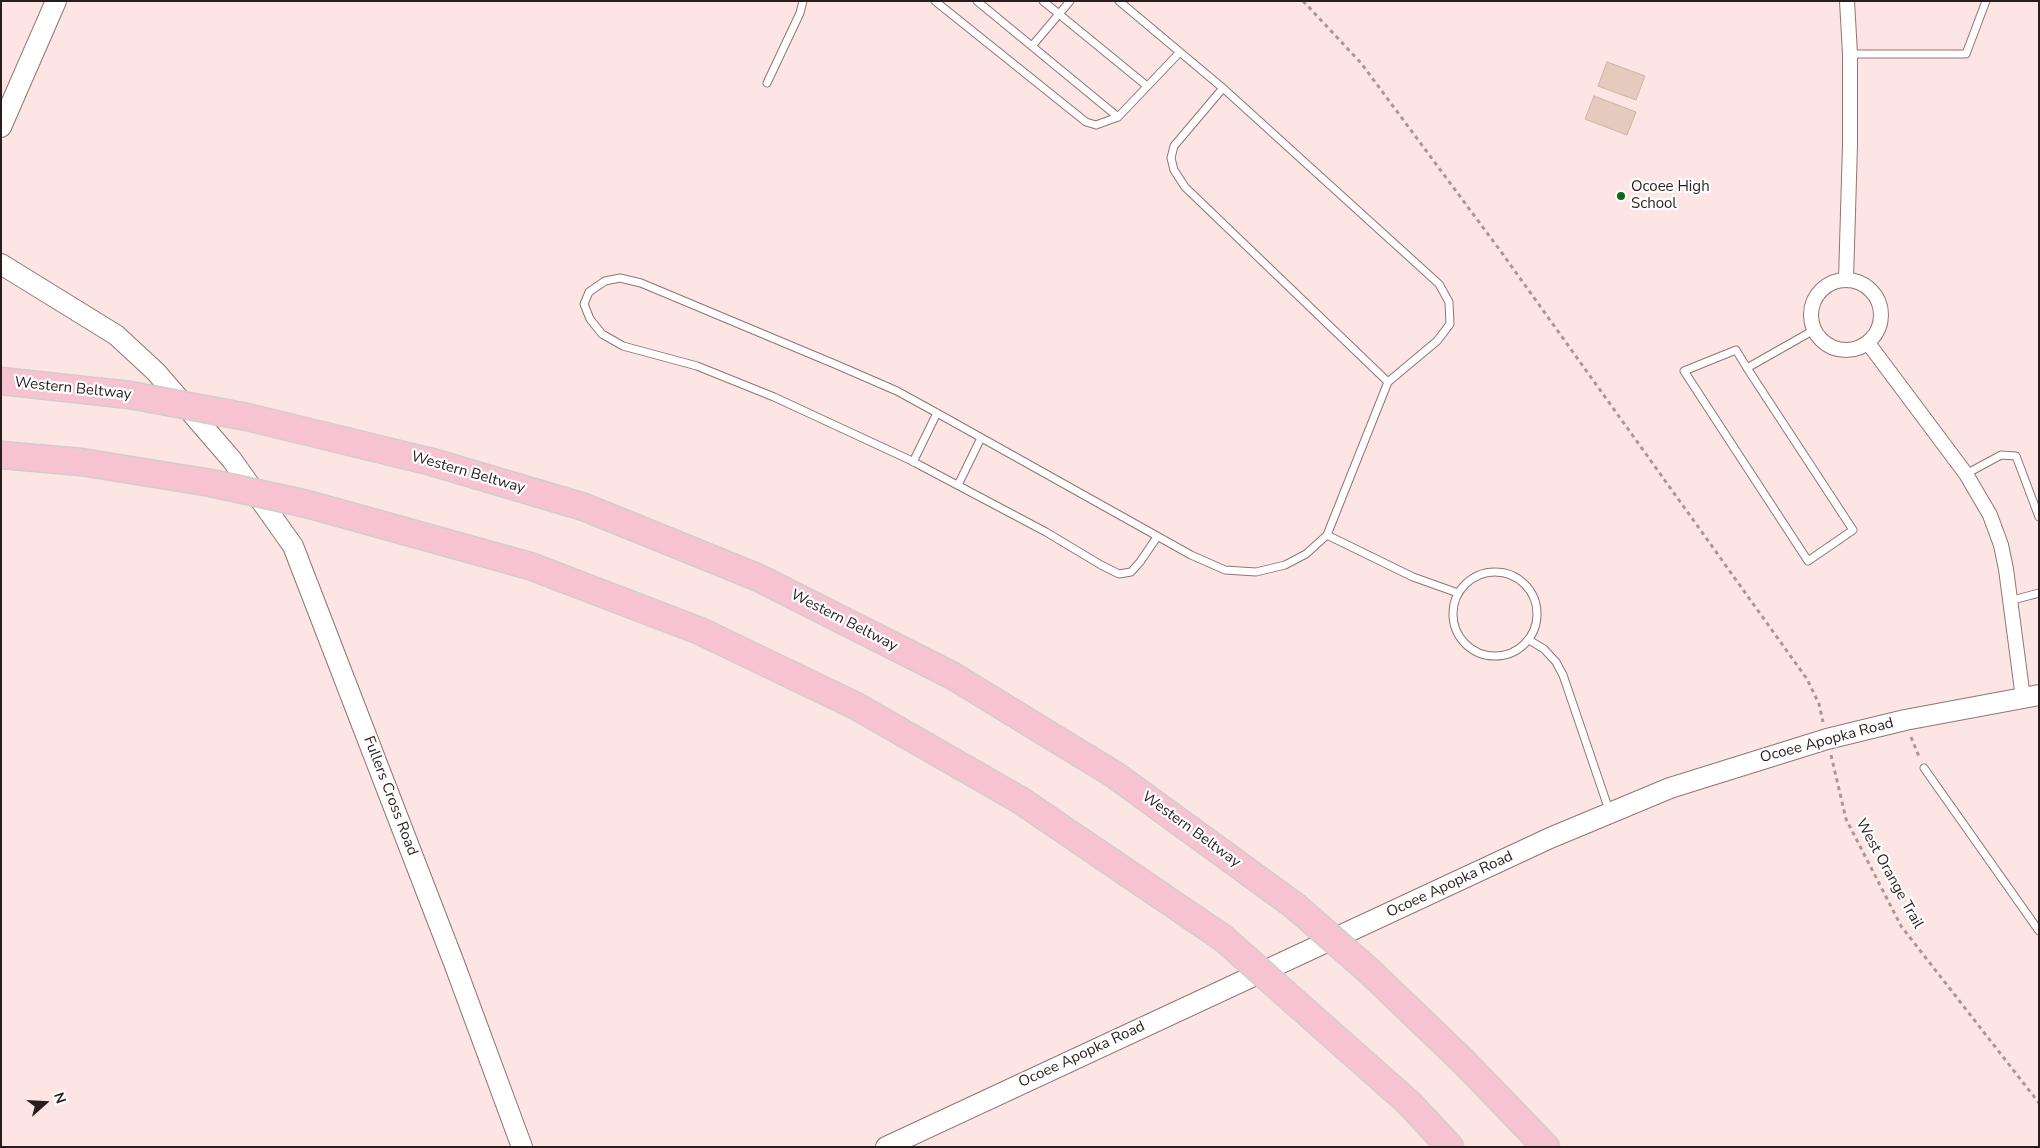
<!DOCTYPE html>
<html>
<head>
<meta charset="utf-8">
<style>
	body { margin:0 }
	#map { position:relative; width:2040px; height:1148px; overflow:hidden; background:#fde5e3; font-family:"Nunito Sans",sans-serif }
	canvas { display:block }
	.frame { position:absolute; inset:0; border:2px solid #291e1d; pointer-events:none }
	.north { position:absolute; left:20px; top:1078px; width:50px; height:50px; -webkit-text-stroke:4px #fff; paint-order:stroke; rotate:71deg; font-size:14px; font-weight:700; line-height:20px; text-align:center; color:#291e1d }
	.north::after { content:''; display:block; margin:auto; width:18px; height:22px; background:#291e1d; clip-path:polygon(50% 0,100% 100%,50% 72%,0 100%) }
</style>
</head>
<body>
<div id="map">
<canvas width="2040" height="1148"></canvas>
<div class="frame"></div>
<div class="north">N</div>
</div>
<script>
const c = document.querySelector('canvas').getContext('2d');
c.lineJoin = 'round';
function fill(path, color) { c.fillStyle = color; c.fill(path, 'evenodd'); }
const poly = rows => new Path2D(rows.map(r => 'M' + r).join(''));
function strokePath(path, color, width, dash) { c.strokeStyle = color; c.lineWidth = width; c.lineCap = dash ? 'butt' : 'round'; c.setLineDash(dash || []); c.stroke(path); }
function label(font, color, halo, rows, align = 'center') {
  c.font = font + ' "Nunito Sans",sans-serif'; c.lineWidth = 4.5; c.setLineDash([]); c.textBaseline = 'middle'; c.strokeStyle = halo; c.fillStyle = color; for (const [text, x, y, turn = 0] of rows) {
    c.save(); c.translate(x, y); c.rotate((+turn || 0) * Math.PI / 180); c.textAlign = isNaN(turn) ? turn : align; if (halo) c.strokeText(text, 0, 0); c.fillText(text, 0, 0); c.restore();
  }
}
const building = poly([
	[1607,62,1645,76,1636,100,1598,86,1607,62],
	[1594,96,1636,112,1627,135,1585,119,1594,96]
]);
const path = poly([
	[1303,1,1361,63,1502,253,1807,679,1819,704,1823,722],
	[1911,737,1920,759],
	[1831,755,1846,819,1901,926,2039,1103]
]);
const lane = poly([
	[935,1,1086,122,1096,125,1118,117],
	[977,1,1118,117,1180,52],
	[1043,1,1147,86],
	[1119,1,1224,89,1439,284,1449,302,1450,324,1437,341,1388,382,1327,535],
	[1032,46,1070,1],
	[1850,54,1966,54,1986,1],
	[767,83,800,13,803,1],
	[1223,88,1174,146,1171,158,1174,170,1185,187,1388,382],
	[1747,368,1736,350,1684,371,1808,561,1853,530,1747,368,1814,330],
	[913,462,937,413],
	[1966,474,2001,455,2016,456,2039,517],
	[958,485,981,438],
	[1157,537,1140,562,1131,572,1119,574,1101,565,1046,532,910,460,774,397,697,366,623,346,602,334,590,319,584,304,589,292,605,281,620,278,641,283,837,365,897,391,937,413,1191,555,1225,570,1256,572,1285,565,1306,554,1327,535,1413,577,1458,593],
	'1453 614a42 42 0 1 1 84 0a42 42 0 1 1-84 0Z',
	[2009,601,2039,593],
	[1529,640,1544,649,1556,662,1563,675,1609,810],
	[1924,768,2039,931]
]);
const street = poly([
	[1846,279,1850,145,1850,54,1847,1],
	'1811 315a35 35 0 1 1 70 0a35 35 0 1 1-70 0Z',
	[1868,343,1966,474,1990,515,2001,545,2006,569,2023,698]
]);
const secondary = poly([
	[1,127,56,1],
	[1,264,116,335,156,372,232,460,293,546,454,963,522,1147],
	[886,1147,1550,838,1670,788,1827,739,1905,720,2039,695]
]);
const highway = poly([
	[1,381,130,395],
	[247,417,432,462,584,507,759,578,953,676,1115,775,1295,906],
	[1,455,81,462,211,483],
	[307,504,530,566,700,631,856,706,1020,800,1223,938],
	[1369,971,1464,1062,1546,1147],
	[1296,1003,1409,1103,1450,1147]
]);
const highwayBridge = poly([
	[130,395,247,417],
	[211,483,307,504],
	[1295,906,1369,971],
	[1223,938,1296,1003]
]);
const markers = [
	[1621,196,5,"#0c6912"]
];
const poiNames = [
	["Ocoee High",1631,187],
	["School",1631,204]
];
const streetNames = [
	["Western Beltway",73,389,6],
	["Western Beltway",468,473,16],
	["Western Beltway",844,621,27],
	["Ocoee Apopka Road",1827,741,-15],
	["Fullers Cross Road",390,796,69],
	["Western Beltway",1191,830,36],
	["West Orange Trail",1889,874,61],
	["Ocoee Apopka Road",1450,885,-25],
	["Ocoee Apopka Road",1082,1055,-25]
];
fill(building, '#e4cbbe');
strokePath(building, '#cbb3a6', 1);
strokePath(lane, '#907573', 9);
strokePath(street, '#907573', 16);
strokePath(secondary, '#907573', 22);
strokePath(highway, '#d0cecd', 29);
strokePath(path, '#ab9896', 3, [4, 4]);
strokePath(lane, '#fff', 7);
strokePath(street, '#fff', 14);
strokePath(secondary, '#fff', 20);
strokePath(highway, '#f7c3d1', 26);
strokePath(highwayBridge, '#d0cecd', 29, []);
strokePath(highwayBridge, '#f7c3d1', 26);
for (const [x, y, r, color] of markers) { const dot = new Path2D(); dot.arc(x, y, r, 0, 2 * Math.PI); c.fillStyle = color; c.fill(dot); strokePath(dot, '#fff', 2); }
label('15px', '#291e1d', '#fff', poiNames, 'left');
label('15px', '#291e1d', '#fff', streetNames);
</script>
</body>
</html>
